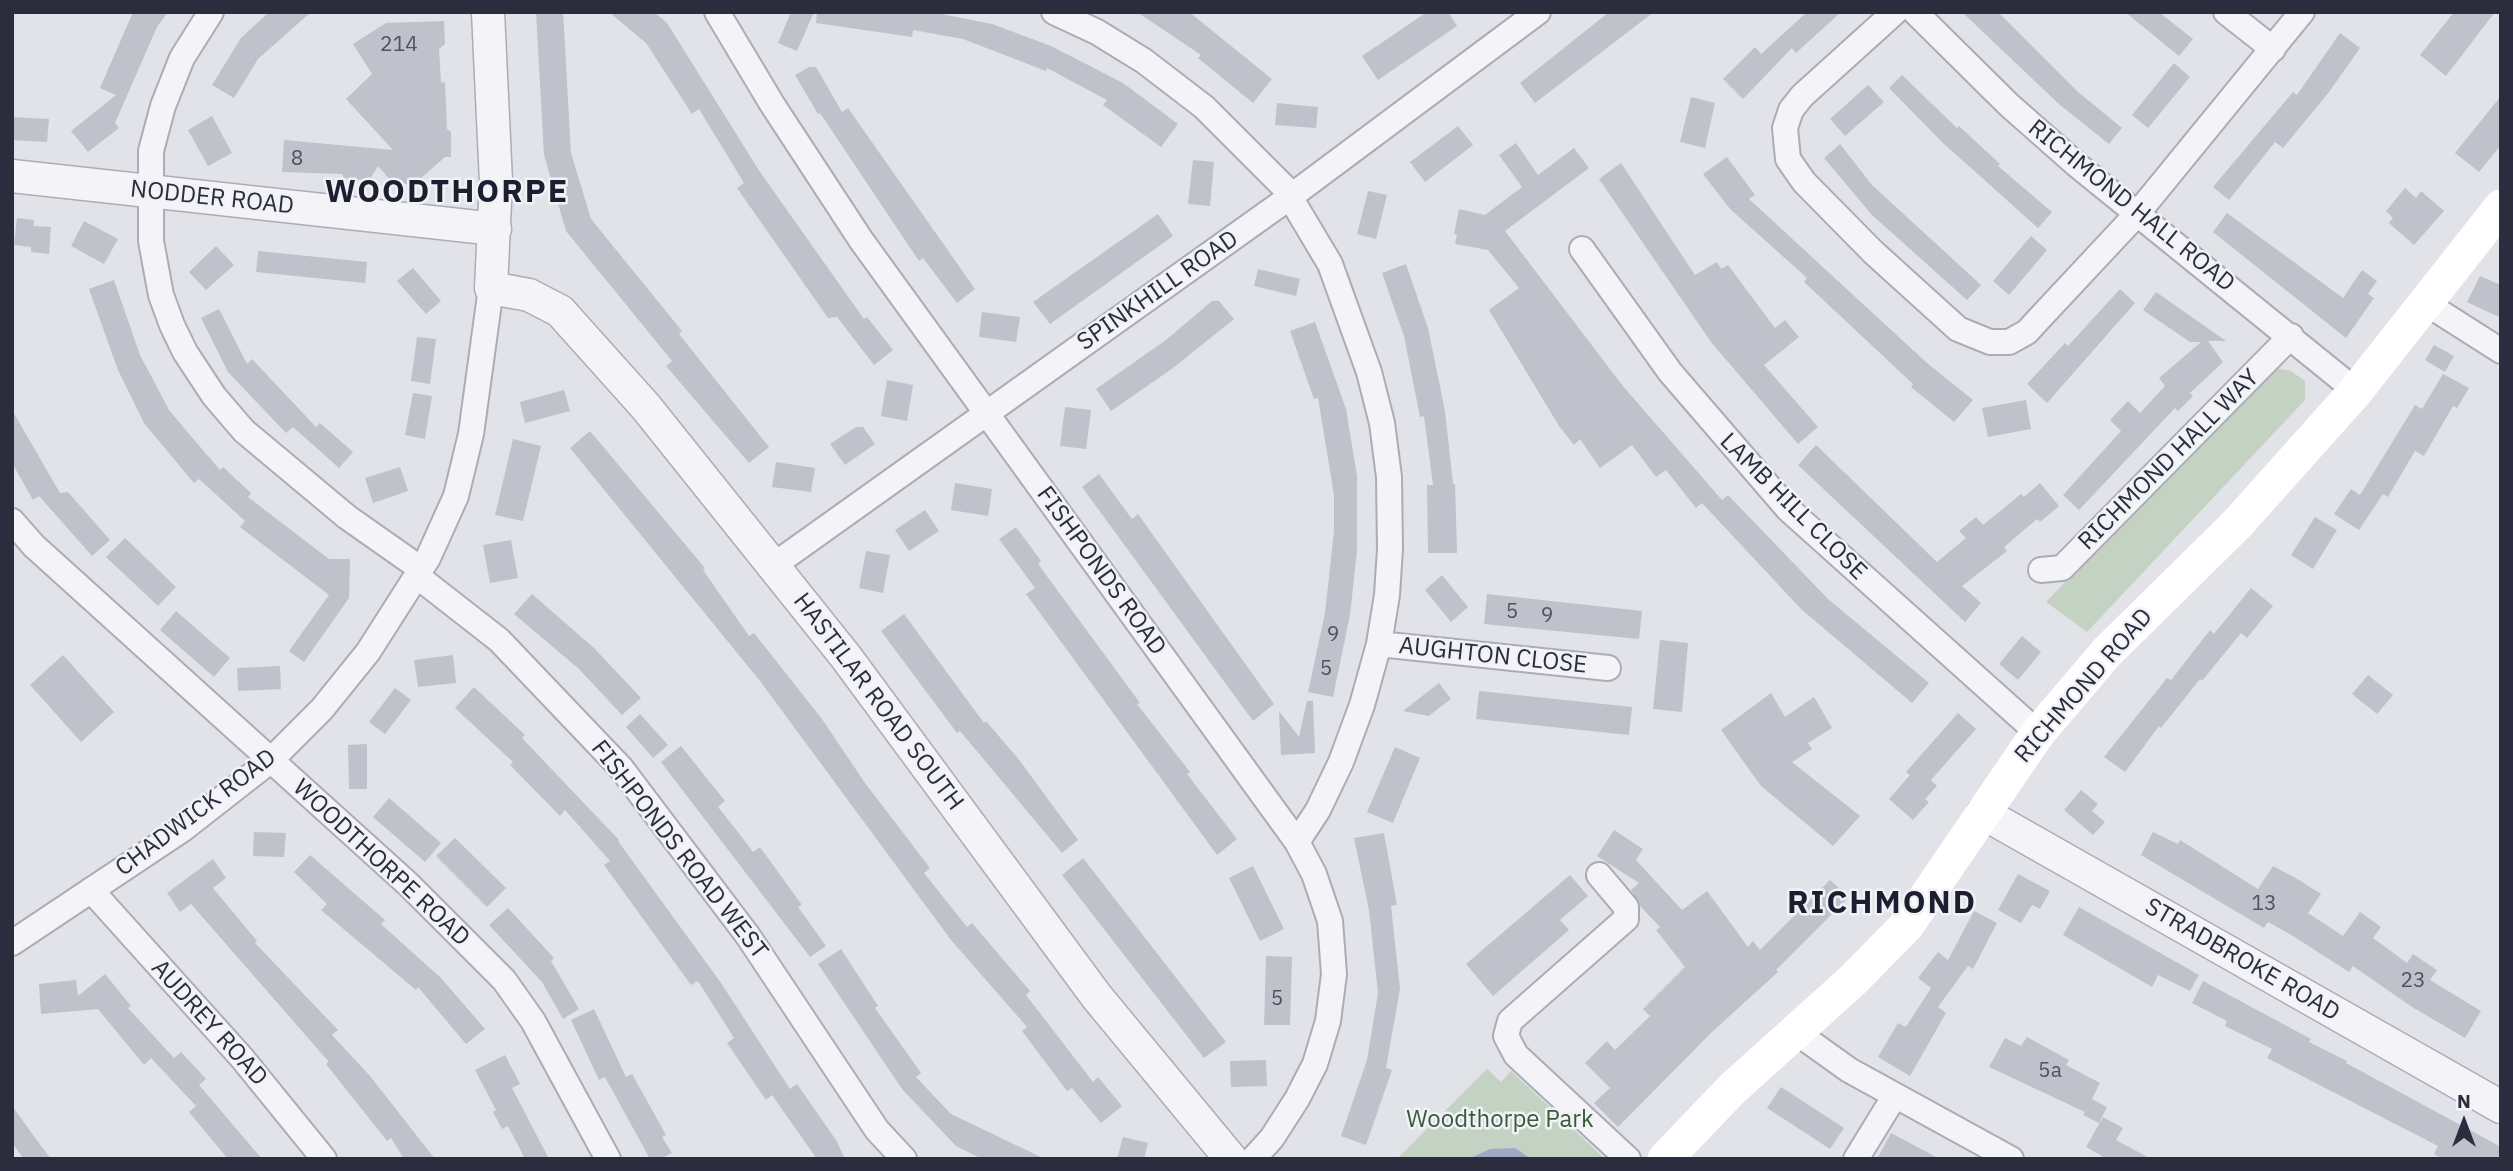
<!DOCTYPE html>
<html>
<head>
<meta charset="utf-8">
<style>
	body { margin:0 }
	#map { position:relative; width:2513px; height:1171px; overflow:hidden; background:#e2e3e9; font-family:"IBM Plex Sans",sans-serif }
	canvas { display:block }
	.frame { position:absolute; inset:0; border:14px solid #2b2d3f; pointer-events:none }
	.north { position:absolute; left:2429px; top:1087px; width:70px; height:70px; -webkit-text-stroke:5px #f1f2f6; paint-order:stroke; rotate:0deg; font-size:19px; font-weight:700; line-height:28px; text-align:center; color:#2b2d3f }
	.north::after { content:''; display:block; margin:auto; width:24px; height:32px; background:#2b2d3f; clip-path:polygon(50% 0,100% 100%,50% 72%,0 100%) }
</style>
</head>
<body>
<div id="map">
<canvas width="2513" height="1171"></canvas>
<div class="frame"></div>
<div class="north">N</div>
</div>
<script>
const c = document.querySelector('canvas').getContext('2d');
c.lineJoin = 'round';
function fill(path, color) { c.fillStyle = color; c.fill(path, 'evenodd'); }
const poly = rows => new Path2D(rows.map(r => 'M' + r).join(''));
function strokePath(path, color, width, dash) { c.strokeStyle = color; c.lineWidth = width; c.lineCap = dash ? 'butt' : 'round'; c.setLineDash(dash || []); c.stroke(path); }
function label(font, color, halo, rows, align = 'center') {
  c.font = font + ' "IBM Plex Sans",sans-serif'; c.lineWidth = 5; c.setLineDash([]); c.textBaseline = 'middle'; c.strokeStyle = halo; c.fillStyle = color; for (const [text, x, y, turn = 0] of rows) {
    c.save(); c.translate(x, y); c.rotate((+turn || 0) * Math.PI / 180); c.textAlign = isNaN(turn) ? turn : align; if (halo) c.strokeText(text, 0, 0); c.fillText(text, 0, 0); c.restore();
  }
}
const green = poly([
	[2275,368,2291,371,2305,381,2305,400,2087,632,2046,602,2238,399],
	[1487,1069,1501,1082,1511,1071,1605,1159,1397,1159]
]);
const water = poly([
	[1515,1148,1531,1159,1468,1159,1490,1149]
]);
const building = poly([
	[133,12,168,12,157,27,115,123,119,128,88,152,71,131,116,95,100,88],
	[269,12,311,12,258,59,234,98,212,85,241,38],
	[536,12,563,12,571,153,591,219,682,331,679,334,769,447,749,463,666,366,672,361,566,231,544,155],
	[609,12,654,12,667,23,760,172,864,319,867,317,893,350,874,365,837,317,828,318,737,188,744,183,699,109,692,114,646,43],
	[791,12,814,12,797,51,778,43],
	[817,12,931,12,992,24,1051,46,1123,83,1178,124,1161,147,1103,105,1107,100,1047,68,1046,71,963,39,913,30,912,37,816,23],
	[1137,12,1189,12,1272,79,1253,103,1198,58,1201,55],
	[1427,12,1448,12,1457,26,1378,80,1362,56],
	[1609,12,1654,12,1535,103,1520,83],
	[1807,12,1841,12,1796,53,1792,48,1743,99,1723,79,1755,47,1761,54],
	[1962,12,1998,12,2078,92,2122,128,2109,144,2060,105],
	[2125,12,2159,12,2193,39,2179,56],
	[2454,12,2495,12,2446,76,2420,55],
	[444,21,445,44,439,49,441,83,445,82,447,129,451,132,451,157,445,157,413,185,392,182,378,166,369,181,344,178,342,174,282,172,284,140,393,150,346,99,372,74,353,44,386,23],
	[2340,33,2360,48,2329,92,2283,148,2275,142,2229,200,2213,187,2293,92,2297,95],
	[2174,63,2190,77,2148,128,2132,115],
	[809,67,816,67,842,112,848,108,975,289,957,303,923,258,919,261,820,113,818,114,795,75],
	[1902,75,1957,128,1959,126,2000,164,1998,166,2052,212,2038,228,1943,143,1889,88],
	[1868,85,1884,102,1845,136,1830,119],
	[2501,96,2501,145,2479,172,2455,153],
	[1691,97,1715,103,1705,148,1680,142],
	[1277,103,1318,107,1316,128,1275,125],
	[212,116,232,153,208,166,188,130],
	[13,117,49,119,47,142,12,140],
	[1458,126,1473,145,1425,182,1410,162],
	[1516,143,1538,175,1574,148,1589,168,1505,231,1622,385,1722,500,1728,495,1828,599,1929,683,1912,703,1801,609,1702,503,1696,508,1666,470,1656,477,1632,445,1600,468,1580,439,1574,445,1559,426,1489,310,1519,288,1488,250,1455,244,1457,234,1454,234,1459,209,1485,215,1522,187,1499,155],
	[1840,144,1872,185,1981,285,1967,300,1872,215,1824,158],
	[1727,157,1755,195,1749,199,1927,363,1973,400,1954,422,1911,387,1913,384,1804,282,1807,278,1730,209,1703,174],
	[1193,160,1214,162,1210,206,1188,204],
	[1621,163,1695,275,1717,262,1721,269,1728,265,1775,328,1785,320,1799,337,1764,365,1818,427,1798,444,1711,342,1599,179],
	[2405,188,2416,198,2421,191,2444,211,2414,245,2389,223,2393,218,2386,211],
	[1368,191,1387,195,1376,239,1357,234],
	[2227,213,2343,298,2362,270,2377,281,2368,294,2374,298,2346,338,2213,232],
	[1158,214,1173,236,1050,324,1033,302],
	[17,218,34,220,34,226,51,227,49,254,31,252,31,247,14,245],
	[84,221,118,239,104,264,71,246],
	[2031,236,2047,250,2009,295,1993,281],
	[216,246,234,265,206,290,189,272],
	[258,251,367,262,365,283,256,272],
	[1406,264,1428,328,1445,411,1453,484,1455,484,1457,553,1428,553,1427,485,1433,485,1424,416,1420,417,1404,336,1382,273],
	[413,268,441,301,426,314,397,281],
	[1258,269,1300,279,1296,296,1254,286],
	[2480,276,2501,285,2501,318,2467,302],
	[114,280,140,355,169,410,190,435,220,470,223,467,251,493,248,497,274,517,329,559,350,559,349,598,304,662,289,651,329,595,240,527,245,521,199,479,194,483,144,423,118,370,89,289],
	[2120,289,2135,303,2047,403,2027,384,2065,343,2068,346],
	[2156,292,2226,341,2208,341,2223,362,2190,393,2193,396,2178,411,2175,408,2079,510,2063,495,2121,431,2110,420,2128,401,2140,413,2165,386,2159,378,2201,342,2190,342,2143,310],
	[1212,301,1219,301,1234,319,1173,368,1111,411,1096,389,1166,340],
	[219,309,247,364,252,359,316,427,320,423,353,452,339,468,293,427,286,433,228,372,201,318],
	[982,312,1020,317,1016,342,979,337],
	[1315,322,1346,409,1357,476,1357,550,1350,615,1333,697,1308,692,1325,613,1334,531,1334,495,1318,398,1314,399,1290,331],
	[417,337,436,339,430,384,411,381],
	[2434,345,2454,356,2445,372,2425,360],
	[2443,374,2469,388,2457,408,2453,406,2424,456,2415,451,2388,497,2383,494,2359,530,2334,514,2351,489,2360,495,2415,405,2422,409],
	[887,380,913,385,907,421,881,416],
	[564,390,570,411,525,423,520,402],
	[413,393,432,396,425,439,405,435],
	[2026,400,2031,429,1988,437,1982,408],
	[1065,407,1091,410,1086,449,1060,446],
	[12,410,60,493,68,492,110,540,92,556,39,496,33,500,12,463],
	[856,427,863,427,875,444,845,465,830,444],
	[590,431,705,568,703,570,749,636,754,633,822,719,865,783,930,868,924,873,967,927,972,923,1030,991,1026,995,1093,1082,1098,1077,1122,1106,1101,1123,1072,1088,1067,1091,1022,1031,1027,1027,951,940,760,681,570,448],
	[513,439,541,446,523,521,495,515],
	[1816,445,1937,562,1966,538,1959,531,1976,517,1983,525,2021,494,2024,497,2040,483,2059,506,2040,522,2037,519,2004,547,2007,551,1962,586,1981,603,1965,622,1798,465],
	[776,462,815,468,811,492,772,487],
	[400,467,408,491,373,503,365,478],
	[1099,474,1132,519,1138,514,1274,704,1253,721,1082,487],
	[955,483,992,489,988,516,951,510],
	[925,510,939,531,909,551,895,530],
	[2315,517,2337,530,2313,569,2291,555],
	[1016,527,1041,561,1038,564,1140,703,1137,704,1190,772,1187,774,1237,839,1217,855,1026,594,1035,588,999,539],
	[125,538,176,587,158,606,106,557],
	[511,540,518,578,490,583,483,545],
	[866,551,890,555,883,593,859,588],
	[1442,575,1468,607,1451,622,1425,590],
	[2251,588,2273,606,2247,638,2241,633,2202,681,2200,679,2161,728,2159,726,2125,772,2104,757,2167,678,2171,680,2210,630,2214,634],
	[532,594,594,648,641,698,622,715,579,669,514,614],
	[1487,594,1642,611,1639,639,1484,624],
	[176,611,230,658,214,677,160,630],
	[904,614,984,723,986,721,1020,761,1078,840,1062,853,960,731,957,733,881,631],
	[2022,636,2041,652,2018,680,1999,664],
	[1660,640,1688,643,1682,712,1653,709],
	[63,655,114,712,81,742,30,685],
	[453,655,456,683,418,687,414,660],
	[280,666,281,689,238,691,237,668],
	[2368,675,2393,695,2377,714,2352,694],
	[1439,683,1451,699,1435,711,1429,716,1403,711],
	[474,687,525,735,522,738,619,840,618,841,721,983,790,1089,797,1084,836,1140,845,1159,817,1159,772,1095,766,1100,727,1043,734,1038,698,981,691,985,604,865,610,861,565,810,560,816,510,765,513,762,455,708],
	[395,688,411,700,385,734,369,722],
	[1479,691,1632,707,1629,735,1476,719],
	[1771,693,1785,717,1814,697,1832,728,1808,743,1812,749,1792,762,1860,816,1833,846,1761,786,1721,730],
	[1307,701,1313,701,1315,753,1281,755,1279,711,1299,737],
	[1958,713,1976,729,1931,780,1937,786,1925,799,1929,802,1913,820,1889,799,1910,775,1906,772],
	[640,714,668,745,653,758,626,727],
	[367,744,367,789,349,789,348,745],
	[681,746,725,801,718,807,738,832,753,852,760,847,802,905,798,907,826,946,810,957,661,762],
	[1395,747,1420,758,1393,823,1367,812],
	[2081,790,2098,804,2092,811,2105,822,2093,835,2064,810],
	[389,798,441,843,425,862,373,817],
	[1614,830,1643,849,1636,860,1682,910,1707,891,1748,947,1753,941,1760,950,1830,880,1849,897,1776,970,1778,972,1713,1031,1618,1127,1594,1103,1610,1088,1585,1063,1607,1041,1615,1050,1650,1016,1643,1009,1685,967,1656,930,1660,927,1641,907,1631,890,1639,883,1597,856],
	[254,832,286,833,284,857,253,856],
	[2153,832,2178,844,2180,840,2258,889,2273,866,2299,880,2321,894,2308,913,2343,936,2360,912,2381,927,2373,938,2407,963,2413,954,2437,970,2430,980,2481,1011,2465,1038,2412,1007,2353,966,2349,972,2293,936,2268,922,2264,928,2141,855],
	[1384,833,1397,905,1391,906,1400,989,1386,1068,1392,1070,1366,1145,1341,1136,1367,1060,1378,993,1369,910,1354,838],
	[455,838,506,888,487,907,436,856],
	[310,855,385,920,381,924,441,978,485,1029,466,1044,418,987,416,990,321,910,327,904,294,872],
	[1083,858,1226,1042,1204,1058,1062,875],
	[213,859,226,878,213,888,257,941,255,943,338,1030,332,1035,370,1076,435,1159,404,1159,391,1138,387,1141,326,1064,329,1062,191,904,180,912,167,893],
	[1253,866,1284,929,1260,941,1229,878],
	[2018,874,2050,891,2040,909,2032,905,2021,923,1998,910],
	[1570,875,1588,896,1560,920,1569,930,1493,996,1466,964],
	[2079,907,2199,975,2190,991,2158,975,2152,987,2063,935],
	[508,908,554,958,551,961,579,1009,563,1019,542,982,489,925],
	[1974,911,1997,923,1973,969,1968,966,1938,1007,1946,1013,1910,1076,1878,1057,1898,1023,1906,1027,1931,988,1918,978,1938,952,1948,960],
	[841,949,878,1006,875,1008,921,1073,916,1077,951,1114,1045,1159,982,1159,956,1146,902,1089,818,964],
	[1266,956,1292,957,1290,1025,1264,1025],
	[105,974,131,1006,128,1008,174,1058,181,1052,206,1079,199,1085,262,1159,228,1159,189,1112,196,1106,151,1058,144,1065,98,1009,41,1014,39,984,76,980,78,996],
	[2203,981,2311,1039,2309,1042,2347,1061,2346,1063,2490,1141,2501,1147,2501,1159,2443,1159,2434,1154,2438,1146,2267,1058,2272,1049,2225,1026,2227,1021,2192,1003],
	[594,1009,626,1077,632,1074,666,1135,662,1137,672,1153,660,1159,650,1159,605,1077,599,1080,571,1020],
	[2027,1037,2069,1060,2066,1065,2100,1083,2085,1112,1989,1067,2005,1038,2021,1046],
	[505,1055,520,1084,512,1088,549,1159,525,1159,508,1126,502,1129,493,1112,496,1110,475,1070],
	[1266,1060,1267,1086,1231,1087,1230,1061],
	[1781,1087,1844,1128,1830,1149,1767,1108],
	[2092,1099,2107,1107,2099,1123,2083,1115],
	[12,1106,39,1143,51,1159,24,1159,12,1143],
	[2103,1117,2123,1128,2116,1140,2151,1159,2107,1159,2086,1147],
	[1891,1133,1940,1159,1877,1159],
	[1123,1137,1148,1143,1144,1159,1117,1159]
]);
const minor = poly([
	[211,12,182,58,163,106,151,151,151,241,161,295,172,325,185,352,214,396,244,431,347,517,421,569],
	[717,12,772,104,861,240,1297,842,1314,874,1330,921,1334,974,1328,1021,1315,1064,1297,1099,1272,1138,1253,1159],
	[1054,12,1097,32,1144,61,1204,107,1292,195],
	[1895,12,1802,96,1791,110,1785,128,1788,159,1804,182,1873,252,1958,329,1990,342,2009,342,2027,332,2037,321,2137,214,2302,12],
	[1915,12,2009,105,2077,165,2356,391],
	[2226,12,2273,49],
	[1290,197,1330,264,1369,372,1382,423,1389,477,1390,549,1387,595,1379,644,1362,705,1341,762,1318,810,1297,842],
	[1582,249,1670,372,1788,509,2038,733],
	[2424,302,2501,351],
	[12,521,34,546,408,884,504,980,533,1021,608,1159],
	[774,565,1290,197,1538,12],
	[2041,570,2062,568,2291,336],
	[417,576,499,640,621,768,748,936,877,1130,904,1159],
	[1379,644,1608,668],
	[1599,875,1626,907,1626,919,1510,1021,1506,1036,1516,1055,1628,1159],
	[91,890,242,1058,324,1159],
	[12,943,183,829,270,761,322,709,368,652,428,558,456,496,471,434,491,288],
	[1796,1032,1849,1070,2011,1159],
	[1856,1159,1894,1097]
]);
const tertiary = poly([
	[488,12,496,182,491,288,529,295,560,311,646,407,846,657,1097,997,1231,1159],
	[12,176,495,229],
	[1983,813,2501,1107]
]);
const secondary = poly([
	[1665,1159,1732,1089,1853,980,1907,925,2038,733,2107,652,2237,524,2356,391,2501,207]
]);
const numberNames = [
	["214",399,45],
	["8",297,159],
	["5",1512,612],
	["9",1547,616],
	["9",1333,635],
	["5",1326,669],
	["13",2264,904],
	["23",2413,981],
	["5",1277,999],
	["5a",2050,1071]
];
const streetNames = [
	["NODDER ROAD",212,198,6],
	["RICHMOND HALL ROAD",2131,206,39],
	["SPINKHILL ROAD",1158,291,-35],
	["RICHMOND HALL WAY",2169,460,-45],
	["LAMB HILL CLOSE",1793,507,45],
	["FISHPONDS ROAD",1101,571,54],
	["AUGHTON CLOSE",1493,656,6],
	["RICHMOND ROAD",2084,686,-49],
	["HASTILAR ROAD SOUTH",878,702,53],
	["CHADWICK ROAD",196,813,-37],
	["FISHPONDS ROAD WEST",679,850,52],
	["WOODTHORPE ROAD",381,863,43],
	["STRADBROKE ROAD",2242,960,30],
	["AUDREY ROAD",209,1023,48]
];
const parkNames = [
	["Woodthorpe Park",1500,1120]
];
const districtNames = [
	["WOODTHORPE",447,193],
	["RICHMOND",1882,904]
];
fill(green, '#c4d2c4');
fill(water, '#a0a8c6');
fill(building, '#bfc1cb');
strokePath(minor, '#abacb6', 28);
strokePath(tertiary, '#abacb6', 35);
strokePath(minor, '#f4f4f8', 24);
strokePath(tertiary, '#f4f4f8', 32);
strokePath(secondary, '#fff', 35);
label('21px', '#505262', null, numberNames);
label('24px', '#2b2d3f', '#f1f2f6', streetNames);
label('24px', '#3a5a3c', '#f1f2f6', parkNames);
c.letterSpacing = '2px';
label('bold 32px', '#1d1f30', '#f1f2f6', districtNames);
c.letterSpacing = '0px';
</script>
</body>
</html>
